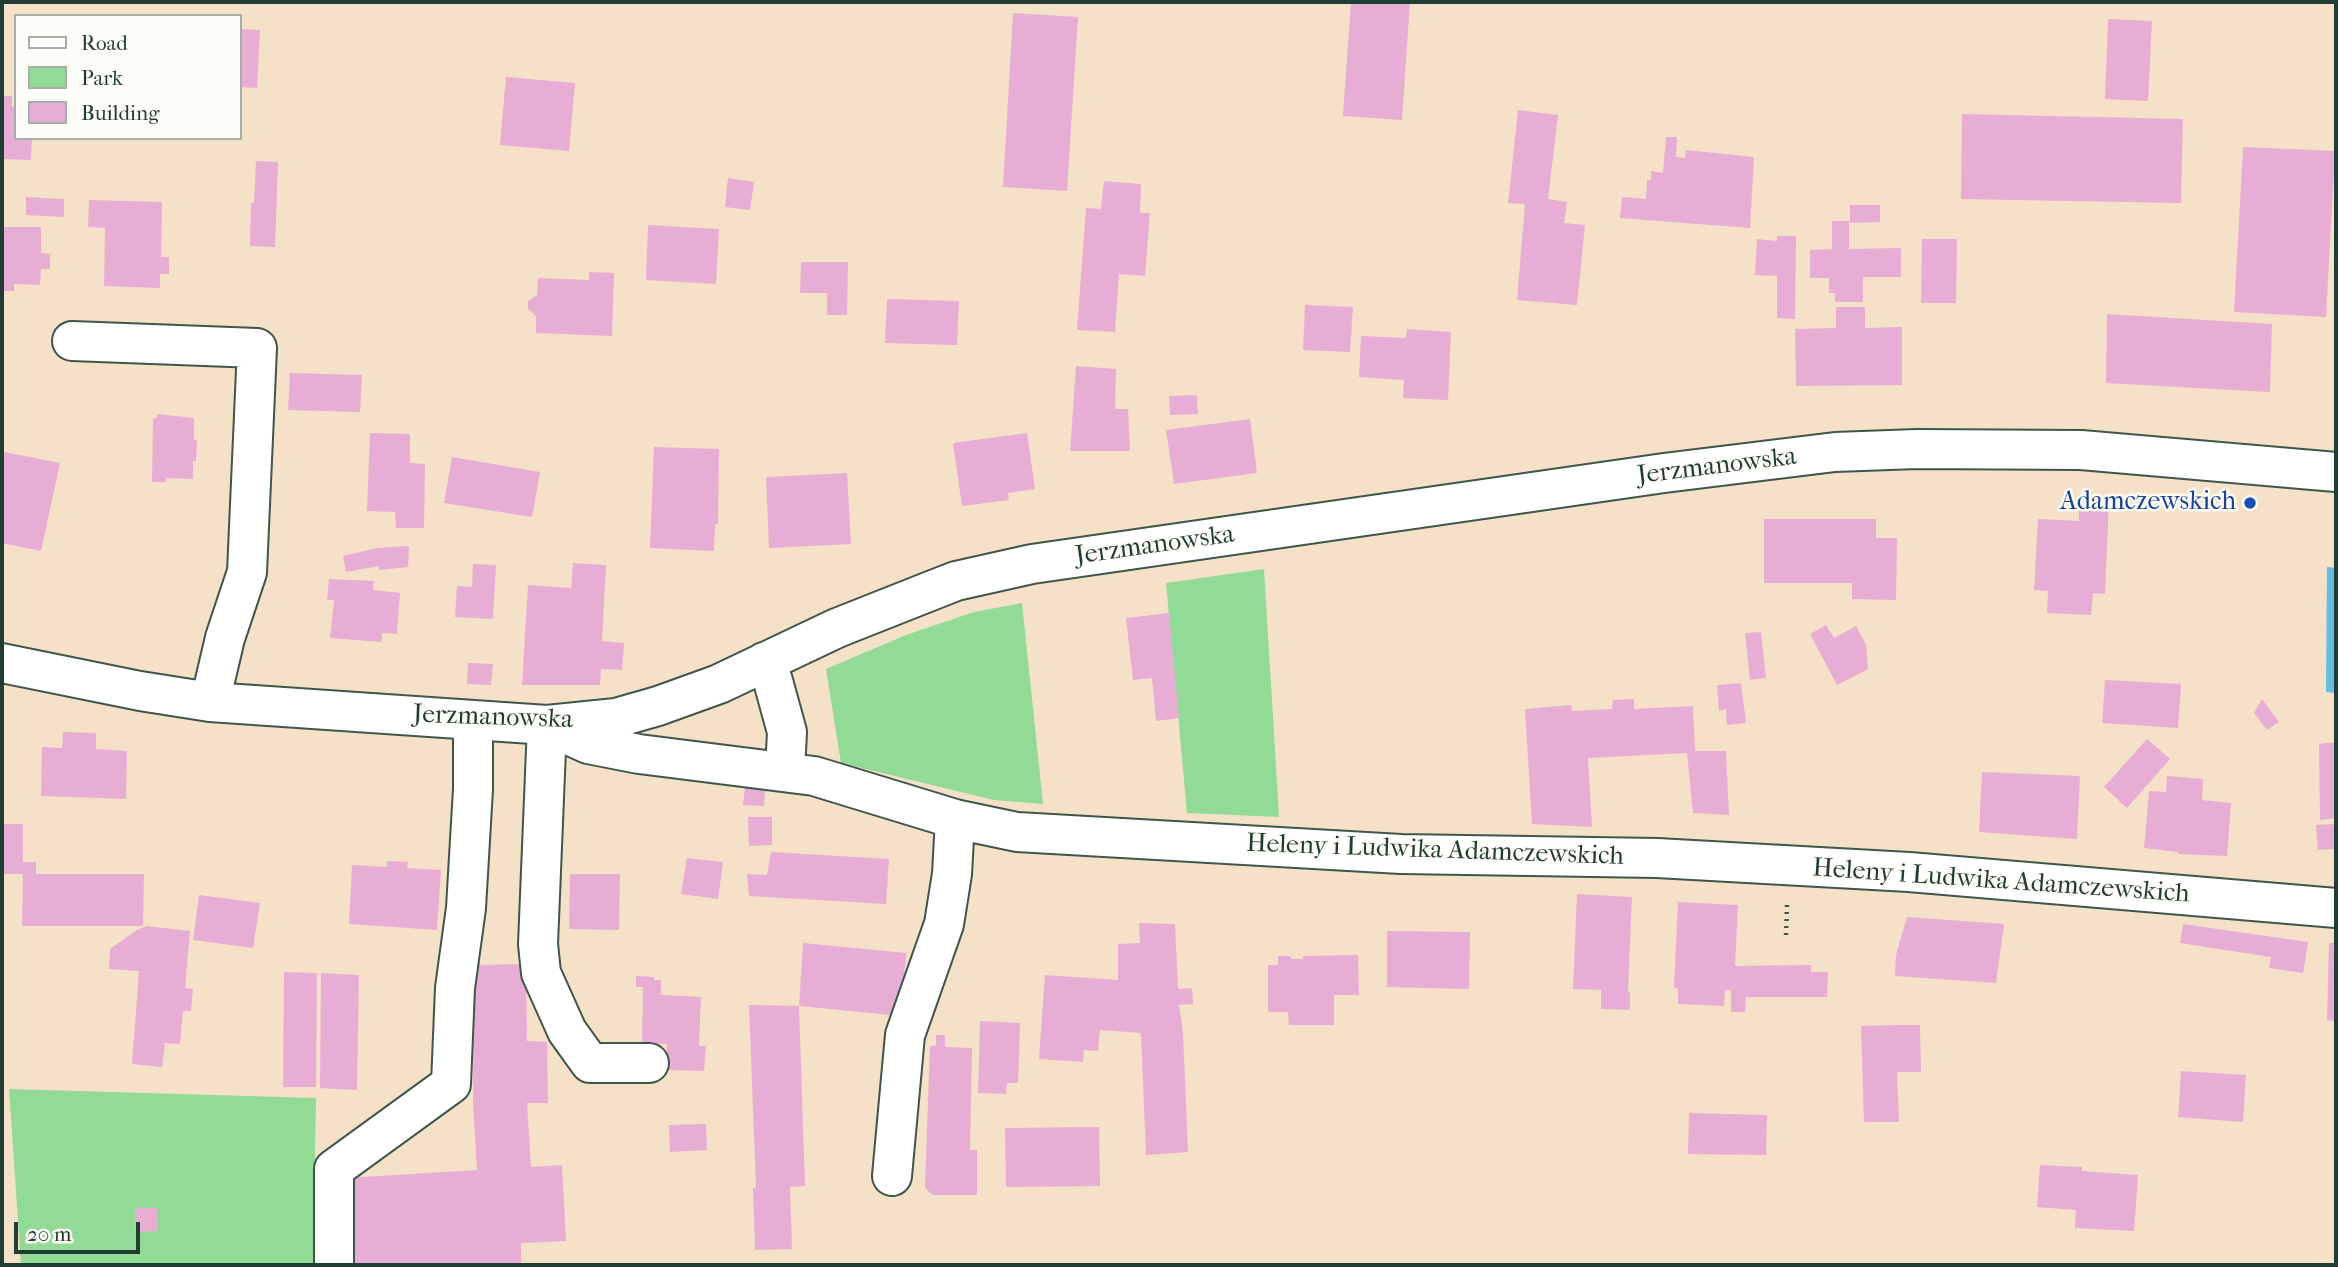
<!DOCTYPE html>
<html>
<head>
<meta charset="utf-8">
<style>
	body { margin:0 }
	#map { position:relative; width:2338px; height:1267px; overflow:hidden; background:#f5e1c7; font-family:"IM FELL French Canon",serif }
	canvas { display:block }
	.frame { position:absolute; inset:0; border:4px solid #1f3d34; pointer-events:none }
	.legend { position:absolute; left:14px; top:14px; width:228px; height:126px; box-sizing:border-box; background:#fdfcf7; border:2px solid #a4b0a9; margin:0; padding:9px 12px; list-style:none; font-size:21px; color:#1f3d34 }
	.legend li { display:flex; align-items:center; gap:14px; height:35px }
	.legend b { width:35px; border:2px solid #a4b0a9 }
	.scale { position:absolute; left:14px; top:1222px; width:126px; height:32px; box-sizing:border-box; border:4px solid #1f3d34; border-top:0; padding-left:9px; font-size:21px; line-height:24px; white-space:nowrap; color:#1f3d34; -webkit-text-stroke:5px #fdfcf7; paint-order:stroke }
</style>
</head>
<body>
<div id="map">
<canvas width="2338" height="1267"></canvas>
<div class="frame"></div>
<ul class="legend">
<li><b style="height:9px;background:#fff"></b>Road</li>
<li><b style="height:19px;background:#91db97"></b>Park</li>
<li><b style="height:19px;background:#e7add4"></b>Building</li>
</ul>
<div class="scale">20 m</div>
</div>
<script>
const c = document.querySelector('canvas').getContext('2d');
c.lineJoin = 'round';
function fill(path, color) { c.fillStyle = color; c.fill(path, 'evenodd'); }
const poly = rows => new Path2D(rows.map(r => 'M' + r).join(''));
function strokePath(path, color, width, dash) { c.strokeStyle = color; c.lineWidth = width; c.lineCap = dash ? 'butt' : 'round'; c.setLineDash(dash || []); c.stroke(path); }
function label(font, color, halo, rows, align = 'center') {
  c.font = font + ' "IM FELL French Canon",serif'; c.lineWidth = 5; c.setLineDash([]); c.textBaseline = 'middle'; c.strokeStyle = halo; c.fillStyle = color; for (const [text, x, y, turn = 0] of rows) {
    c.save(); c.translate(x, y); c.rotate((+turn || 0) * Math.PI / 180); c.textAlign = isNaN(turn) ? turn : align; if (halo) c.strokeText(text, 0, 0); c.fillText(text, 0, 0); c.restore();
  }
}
const green = poly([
	[1264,569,1279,817,1187,813,1166,583],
	[1022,603,1043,804,994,800,841,763,826,669,906,635,974,612],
	[9,1089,316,1098,313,1265,21,1265]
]);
const water = poly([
	[2327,567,2336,568,2336,693,2326,692]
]);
const building = poly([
	[1351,2,1410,2,1402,120,1343,116],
	[1013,13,1078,17,1067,191,1003,187],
	[2108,19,2152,21,2148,101,2105,99],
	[240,29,260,30,257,88,240,87],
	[506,77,575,83,569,151,500,145],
	[2,96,12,96,12,107,16,107,16,138,32,138,31,160,2,159],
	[1518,110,1558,115,1548,199,1567,202,1564,223,1585,225,1577,305,1517,300,1525,204,1508,203],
	[1962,114,2183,119,2181,203,1961,199],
	[1666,137,1677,137,1676,157,1685,158,1686,150,1754,157,1750,228,1620,218,1622,197,1646,199,1647,180,1651,180,1651,171,1663,173],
	[2243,147,2335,151,2326,317,2234,312],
	[256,161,278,162,275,247,250,246,251,203,254,203],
	[728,178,754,182,750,210,725,207],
	[1104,181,1141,184,1140,213,1150,213,1145,276,1119,274,1115,332,1077,330,1086,208,1101,209],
	[26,197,64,199,64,217,26,215],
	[89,200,162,202,161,257,169,257,169,274,160,274,160,288,104,286,105,228,88,227],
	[1850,205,1880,205,1880,222,1850,223],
	[1832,221,1849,221,1849,249,1901,248,1901,277,1863,277,1863,302,1835,302,1835,293,1829,293,1829,278,1810,278,1810,250,1832,249],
	[648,225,719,229,716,284,646,280],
	[2,227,41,227,41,253,50,254,50,269,41,269,40,285,14,284,14,291,2,291],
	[1777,236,1796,236,1795,319,1777,318,1777,276,1755,275,1757,239,1777,241],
	[1922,239,1957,239,1956,303,1921,303],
	[801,262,848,262,847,315,827,315,827,293,800,293],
	[589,272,614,273,612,336,536,333,536,316,528,309,528,301,537,295,538,278,589,280],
	[887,299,959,301,957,345,885,343],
	[1305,305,1353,307,1350,352,1303,350],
	[1836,307,1865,307,1865,328,1902,327,1902,385,1796,386,1795,329,1836,328],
	[2107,314,2272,324,2270,392,2106,383],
	[1407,329,1451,332,1448,400,1403,398,1404,380,1359,377,1361,336,1406,338],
	[1076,366,1116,369,1115,409,1128,409,1130,451,1070,451],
	[290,373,362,375,360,412,288,410],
	[1197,395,1198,414,1170,415,1169,396],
	[157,414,194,418,194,440,197,440,196,461,193,461,193,479,166,478,166,482,152,482,153,418,157,418],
	[1250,419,1257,473,1174,484,1166,430],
	[370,433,410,434,410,463,425,464,424,528,396,528,395,512,367,511],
	[1027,433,1035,489,1008,493,1009,500,962,506,953,443],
	[654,447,719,449,718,524,715,524,714,551,650,548],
	[4,452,60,463,41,551,2,543,2,463],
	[452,457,540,472,532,517,444,503],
	[847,473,851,544,769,548,766,477],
	[2090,498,2109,499,2105,594,2093,593,2091,615,2047,613,2048,591,2034,590,2038,519,2079,521,2079,509,2089,509],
	[1764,519,1876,519,1876,538,1897,538,1896,600,1852,599,1852,583,1764,583],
	[409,546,408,567,379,570,379,566,346,572,343,556,377,548],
	[573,563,606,565,602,641,624,643,622,670,601,669,600,685,522,685,528,585,571,588],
	[473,564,496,565,493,619,455,617,457,586,472,587],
	[329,579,374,581,373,590,400,593,397,634,382,633,382,642,330,638,334,600,327,600],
	[1169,613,1179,718,1156,721,1152,678,1133,680,1126,618],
	[1826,625,1834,638,1856,626,1866,645,1868,669,1837,685,1810,634],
	[1761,632,1766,678,1750,680,1745,633],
	[468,663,493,664,491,685,467,684],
	[2105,680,2181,684,2178,728,2102,723],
	[1741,683,1746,723,1727,725,1726,709,1719,711,1717,685],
	[1634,699,1634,709,1693,706,1695,751,1726,751,1729,815,1693,813,1687,753,1588,758,1592,827,1532,824,1525,709,1571,705,1572,711,1612,709,1613,700],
	[2262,699,2279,722,2267,730,2254,713],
	[63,732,96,733,96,749,127,751,126,799,41,796,42,747,62,748],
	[2147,739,2170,759,2127,808,2104,787],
	[2336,742,2336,818,2320,820,2319,744],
	[1982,772,2080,776,2077,839,1979,832],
	[2167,776,2203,779,2202,800,2231,803,2227,856,2178,854,2178,852,2144,848,2149,791,2166,792],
	[745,788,765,789,764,806,743,805],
	[748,817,772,817,772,845,749,846],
	[2,824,23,824,23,862,36,862,36,874,144,874,143,926,22,926,23,874,2,874],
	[2336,824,2336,849,2318,850,2316,825],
	[771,852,889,859,886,904,749,896,747,874,767,875],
	[687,858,723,862,718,899,681,894],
	[387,861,408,862,407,868,441,870,437,930,349,924,352,865,387,867],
	[570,874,620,874,619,930,569,929],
	[1577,894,1632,897,1628,991,1630,992,1630,1010,1601,1009,1601,990,1573,989],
	[199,895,260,903,253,948,193,940],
	[1678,902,1738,905,1735,966,1811,965,1811,972,1828,972,1827,997,1746,997,1745,1012,1731,1012,1731,990,1725,990,1724,1006,1678,1004,1678,988,1674,988],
	[1907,917,2004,924,1996,983,1895,976,1896,955],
	[1139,923,1175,924,1178,989,1192,988,1193,1004,1179,1005,1183,1033,1188,1152,1146,1155,1141,1033,1100,1030,1098,1051,1084,1050,1083,1062,1039,1059,1045,975,1118,980,1118,944,1140,943],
	[2183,924,2308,942,2303,973,2269,968,2271,957,2180,943],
	[147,926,190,931,185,988,193,989,191,1011,183,1011,180,1044,165,1043,162,1067,132,1064,139,971,109,969,110,949,137,930],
	[1387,931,1470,932,1469,989,1387,987],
	[803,943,906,953,901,1016,799,1006],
	[2329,943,2336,943,2336,1021,2327,1020],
	[1358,955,1359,995,1334,995,1334,1025,1289,1025,1288,1012,1268,1012,1268,965,1278,965,1278,956,1291,956,1291,959,1303,959,1303,956],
	[526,964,527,1041,547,1042,548,1103,527,1103,531,1167,562,1165,566,1241,521,1243,521,1265,352,1265,347,1178,477,1170,473,1104,474,965],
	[284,972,317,973,316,1087,283,1087],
	[321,973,359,975,357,1090,320,1088],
	[636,976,654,977,654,980,661,980,661,995,701,997,699,1046,706,1046,704,1071,666,1070,667,1044,642,1043,643,987,636,987],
	[749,1005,799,1006,805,1186,790,1187,792,1249,755,1250,753,1188,756,1188],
	[980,1021,1020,1023,1018,1083,1007,1083,1006,1094,978,1093],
	[1896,1025,1920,1025,1921,1072,1897,1072,1899,1122,1864,1122,1861,1026],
	[936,1035,945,1035,945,1047,972,1048,970,1150,977,1150,977,1195,933,1195,925,1188,930,1046,936,1046],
	[2181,1071,2246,1075,2243,1122,2178,1117],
	[1689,1113,1767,1115,1766,1155,1688,1154],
	[706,1124,707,1150,670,1152,669,1125],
	[1099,1127,1100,1186,1006,1187,1005,1128],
	[2040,1165,2082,1167,2082,1171,2138,1175,2134,1231,2075,1228,2076,1210,2037,1207],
	[135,1208,157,1208,158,1231,135,1232]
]);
const path = poly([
	[1786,935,1787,905]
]);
const minor = poly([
	[72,341,257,348,247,572,225,638,210,702],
	[764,662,773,681,787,732,785,771],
	[2,663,140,691,210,702,547,725,616,718,658,706,719,684,837,628,933,590,956,581,1032,564,1664,473,1835,452,1917,449,2081,450,2336,472],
	[547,725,538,944,541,973,567,1031,590,1063,649,1063],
	[555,729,588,744,639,754,814,776,955,819,1017,832,1401,854,1657,858,1909,872,2336,908],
	[892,1176,905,1035,944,924,952,874,955,819],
	[334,1265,334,1169,451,1084,455,988,466,908,473,789,473,721]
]);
const markers = [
	[2250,503,7,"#1a4fb4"]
];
const streetNames = [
	["Jerzmanowska",1717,467,-7],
	["Jerzmanowska",1155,546,-8],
	["Jerzmanowska",493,718,2],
	["Heleny i Ludwika Adamczewskich",1435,851,2],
	["Heleny i Ludwika Adamczewskich",2001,882,4]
];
const transitNames = [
	["Adamczewskich",2236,503]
];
fill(green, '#91db97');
fill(water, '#63bfe1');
fill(building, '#e7add4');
strokePath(minor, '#3f564a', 42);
strokePath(path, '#3f564a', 4.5, [2, 5]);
strokePath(minor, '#fff', 38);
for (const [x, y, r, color] of markers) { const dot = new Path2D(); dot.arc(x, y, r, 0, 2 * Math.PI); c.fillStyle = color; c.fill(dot); strokePath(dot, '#fdfcf7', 2.5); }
label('26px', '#1f3d34', '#fdfcf7', streetNames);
label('26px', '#164399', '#fdfcf7', transitNames, 'right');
</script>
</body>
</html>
